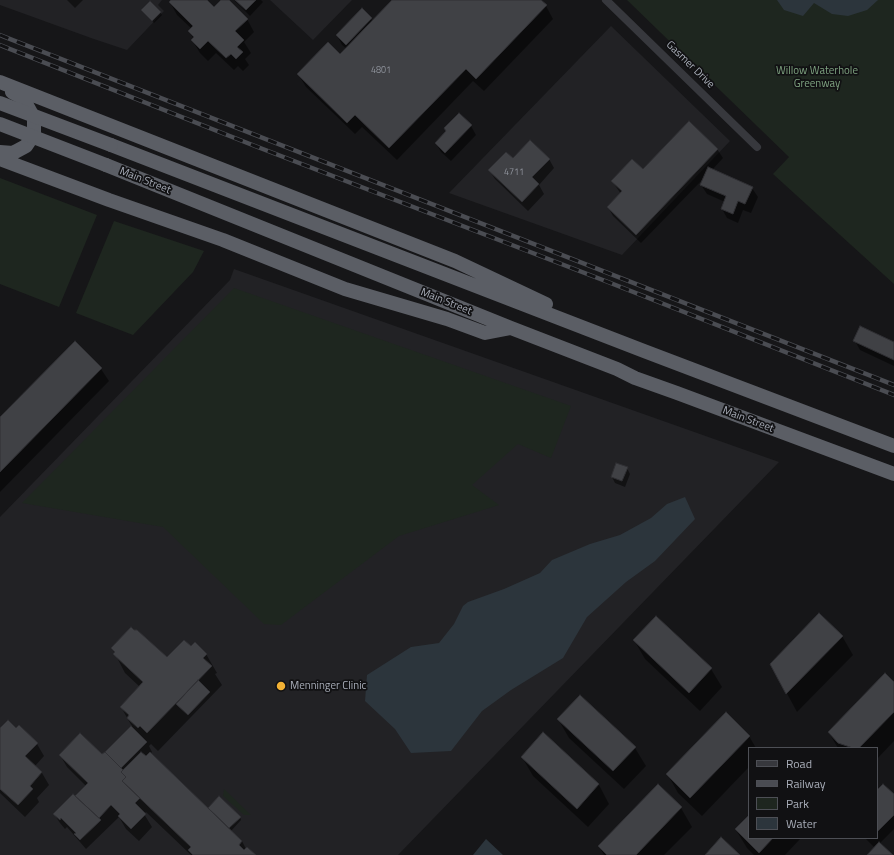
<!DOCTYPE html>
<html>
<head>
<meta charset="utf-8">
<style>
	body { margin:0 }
	#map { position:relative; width:894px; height:855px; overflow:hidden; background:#161618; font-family:"Titillium Web",sans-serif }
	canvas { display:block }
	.legend { position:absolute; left:748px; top:747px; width:130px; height:92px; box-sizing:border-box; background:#111113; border:1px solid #4d4f55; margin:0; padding:5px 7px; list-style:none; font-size:12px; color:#a8adb8 }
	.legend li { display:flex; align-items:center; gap:8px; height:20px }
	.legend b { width:20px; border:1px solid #4d4f55 }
</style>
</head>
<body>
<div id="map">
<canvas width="894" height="855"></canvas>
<ul class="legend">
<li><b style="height:5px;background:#37383d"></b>Road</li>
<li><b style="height:5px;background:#4a4c52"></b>Railway</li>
<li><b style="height:11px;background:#1e261f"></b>Park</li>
<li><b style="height:11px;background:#2c353c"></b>Water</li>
</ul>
</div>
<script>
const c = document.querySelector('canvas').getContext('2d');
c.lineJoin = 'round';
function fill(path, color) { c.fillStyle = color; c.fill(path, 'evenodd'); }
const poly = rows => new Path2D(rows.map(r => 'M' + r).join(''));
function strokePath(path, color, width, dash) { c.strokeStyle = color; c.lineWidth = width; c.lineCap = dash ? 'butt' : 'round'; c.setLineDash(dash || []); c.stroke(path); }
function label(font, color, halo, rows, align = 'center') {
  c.font = font + ' "Titillium Web",sans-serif'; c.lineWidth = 3.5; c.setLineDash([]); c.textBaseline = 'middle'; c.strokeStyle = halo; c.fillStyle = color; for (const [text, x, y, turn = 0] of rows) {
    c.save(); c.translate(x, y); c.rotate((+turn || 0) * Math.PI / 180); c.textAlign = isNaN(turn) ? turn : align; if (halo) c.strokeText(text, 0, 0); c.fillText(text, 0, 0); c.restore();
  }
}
const built = poly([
	[0,0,162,0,158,5,164,11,127,50,91,38,0,5],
	[270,0,352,0,313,40],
	[611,26,730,141,622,255,449,193],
	[234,269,779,462,398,855,0,855,0,517,230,280]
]);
const green = poly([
	[627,0,894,0,894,284,773,174,789,157],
	[0,178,97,215,59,307,0,284],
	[114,221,204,251,193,272,133,335,76,313],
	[234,288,571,406,551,458,518,444,472,485,499,505,399,536,281,625,264,624,163,527,22,503],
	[224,789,251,815,244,815,223,796]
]);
const water = poly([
	[777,0,878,0,867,10,848,16,832,14,814,3,803,16,784,10],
	[685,497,695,519,655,561,626,582,587,617,563,658,511,690,482,711,451,751,411,753,395,729,365,701,367,675,411,647,439,643,454,624,463,606,468,602,504,589,540,573,552,560,590,544,620,535,651,518,667,504],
	[486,839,503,855,473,855]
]);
const shadow = poly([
	[67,0,83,0,75,8],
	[172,0,206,0,214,8,222,0,227,0,247,19,254,32,244,42,251,53,245,59,249,65,243,71,238,66,234,70,216,53,208,61,200,53,192,40,194,39,189,31,192,29,177,15,170,2],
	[234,0,261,0,263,2,250,16],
	[394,0,540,0,546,6,553,19,484,91,473,81,397,160,362,127,355,134,306,87,298,74,340,56,347,49,342,45,337,35,371,19,373,22],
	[143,10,160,12,162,15,154,23],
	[471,126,476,135,451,161,441,152,436,143],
	[717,149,723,158,712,170,752,188,758,197,751,213,743,210,738,223,727,218,722,209,725,202,707,194,701,185,704,178,641,243,613,216,608,207,621,194,612,181,643,171],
	[549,159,554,168,539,185,544,194,528,211,495,179,489,170,513,160],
	[855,341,894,343,894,366,860,350],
	[75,342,101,369,109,381,0,492,0,418],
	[627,468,630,474,625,487,615,483,612,477],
	[842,636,853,655,797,712,771,664],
	[634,640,711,669,722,687,700,711,645,659],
	[112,648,167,659,191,648,206,654,217,673,215,674,222,685,158,751,151,744,149,746,152,752,150,754,208,809,219,797,240,817,241,820,231,831,242,841,246,849,255,855,191,855,146,812,144,814,152,827,139,841,126,829,119,817,86,849,67,827,65,829,60,823,54,814,76,797,86,786,67,767,60,755,102,755,134,730,121,707,140,687,125,673],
	[894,684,894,741,877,759,877,748,838,748,829,733],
	[558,719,635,748,646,766,624,789,569,738],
	[0,729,16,729,37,744,44,756,35,766,42,773,49,785,37,798,39,802,25,817,0,793],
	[543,734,599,785,609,804,588,827,533,776,522,757],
	[749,736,756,748,749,748,749,767,702,816,678,793,668,775],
	[658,785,681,808,692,827,664,855,604,855,599,846],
	[877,792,894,796,894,829,879,844,892,855,868,855,875,848,865,838,877,838],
	[749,816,749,838,801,838,785,855,754,855,747,848,736,830]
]);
const building = poly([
	[171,0,207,0,214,7,221,0,229,0,248,19,235,31,244,40,237,47,243,52,236,59,231,54,226,58,208,41,200,49,191,40,194,37,188,31,193,26,169,2,171,0],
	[235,0,256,0,246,10,235,0],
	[392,0,541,0,547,5,476,79,466,69,389,148,355,115,347,123,297,74,328,42,340,54,392,0],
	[150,1,161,12,152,21,141,10,150,1],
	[362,8,372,18,346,45,336,35,362,8],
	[459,113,472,125,445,153,435,143,446,131,444,128,459,113],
	[689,121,718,149,636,235,607,207,622,191,611,181,632,159,643,169,689,121],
	[530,140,550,159,532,177,539,184,522,202,488,170,506,152,513,158,530,140],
	[708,167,753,187,745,204,738,201,733,214,721,209,726,196,700,185,708,167],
	[860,326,894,342,894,360,853,341,860,326],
	[75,341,102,368,0,472,0,417,75,341],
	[616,463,628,467,622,481,611,477,616,463],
	[819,613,843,636,786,694,770,664,819,613],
	[656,616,712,668,689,693,633,640,656,616],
	[131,627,134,630,137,630,167,657,184,640,191,646,195,642,207,654,203,658,212,666,147,733,140,726,138,728,127,718,129,715,120,707,143,682,113,654,115,652,111,648,131,627],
	[885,673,894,682,894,712,859,748,853,748,838,743,828,732,885,673],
	[198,680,210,692,188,715,176,704,198,680],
	[580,695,636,747,613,771,557,719,580,695],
	[726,712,750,736,690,798,666,774,726,712],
	[8,720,16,728,19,725,38,743,25,756,42,772,30,786,33,789,18,805,0,789,0,728,8,720],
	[131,726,147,742,121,768,105,752,131,726],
	[543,732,599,784,577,809,521,757,543,732],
	[80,733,102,754,105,752,123,770,121,772,126,777,122,781,140,798,135,803,146,814,131,829,118,816,120,814,111,805,99,818,75,796,88,783,59,755,80,733],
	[141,752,146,756,150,752,242,841,239,845,244,850,247,847,256,855,193,855,188,850,191,847,122,781,126,777,121,772,141,752],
	[658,784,682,807,636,855,607,855,598,846,658,784],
	[883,784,894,794,894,815,877,832,877,790,883,784],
	[73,794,101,820,80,840,74,834,76,833,61,818,60,820,53,814,73,794],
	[219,796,241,817,229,828,208,808,219,796],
	[749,815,749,838,773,838,759,853,735,829,749,815],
	[721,837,740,855,705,855,721,837],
	[879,842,893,855,867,855,879,842]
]);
const minor = poly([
	[606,0,757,147]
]);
const trunk = poly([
	[0,82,455,261,546,304],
	[111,145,644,351,894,446],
	[0,152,13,153,26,146,34,134,34,118,23,98,12,92],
	[0,159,109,200,223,240,345,289,447,319,485,333,511,328],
	[106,165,511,328,617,369,635,378,677,393,894,474]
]);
const rail = poly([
	[0,35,894,385],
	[0,45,255,146,608,282,894,395]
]);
const trunkBridge = poly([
	[0,103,111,145],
	[0,124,106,165]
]);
const markers = [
	[281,686,5,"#f2b134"]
];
const numberNames = [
	["4801",381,71],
	["4711",514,173]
];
const streetNames = [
	["Gasmer Drive",690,65,44],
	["Main Street",145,181,22],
	["Main Street",446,302,22],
	["Main Street",748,420,21]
];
const parkNames = [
	["Willow Waterhole",817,71],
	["Greenway",817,84]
];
const poiNames = [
	["Menninger Clinic",290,686]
];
fill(built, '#222225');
fill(green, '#1e261f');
fill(water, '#2c353c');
fill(shadow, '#0007');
fill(building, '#404145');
strokePath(building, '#303034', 1);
strokePath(minor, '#37383d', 8);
strokePath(trunk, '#5b5e65', 14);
strokePath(rail, '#4a4c52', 4.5);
strokePath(rail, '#111113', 3, [9]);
strokePath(trunkBridge, '#5b5e65', 14);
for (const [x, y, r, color] of markers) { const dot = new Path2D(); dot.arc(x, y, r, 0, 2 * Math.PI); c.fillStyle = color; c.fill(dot); strokePath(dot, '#111113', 1.5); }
label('9px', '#8e929b', null, numberNames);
label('11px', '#a8adb8', '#111113', streetNames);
label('11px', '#7fa381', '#111113', parkNames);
label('11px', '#a8adb8', '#111113', poiNames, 'left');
</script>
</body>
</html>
